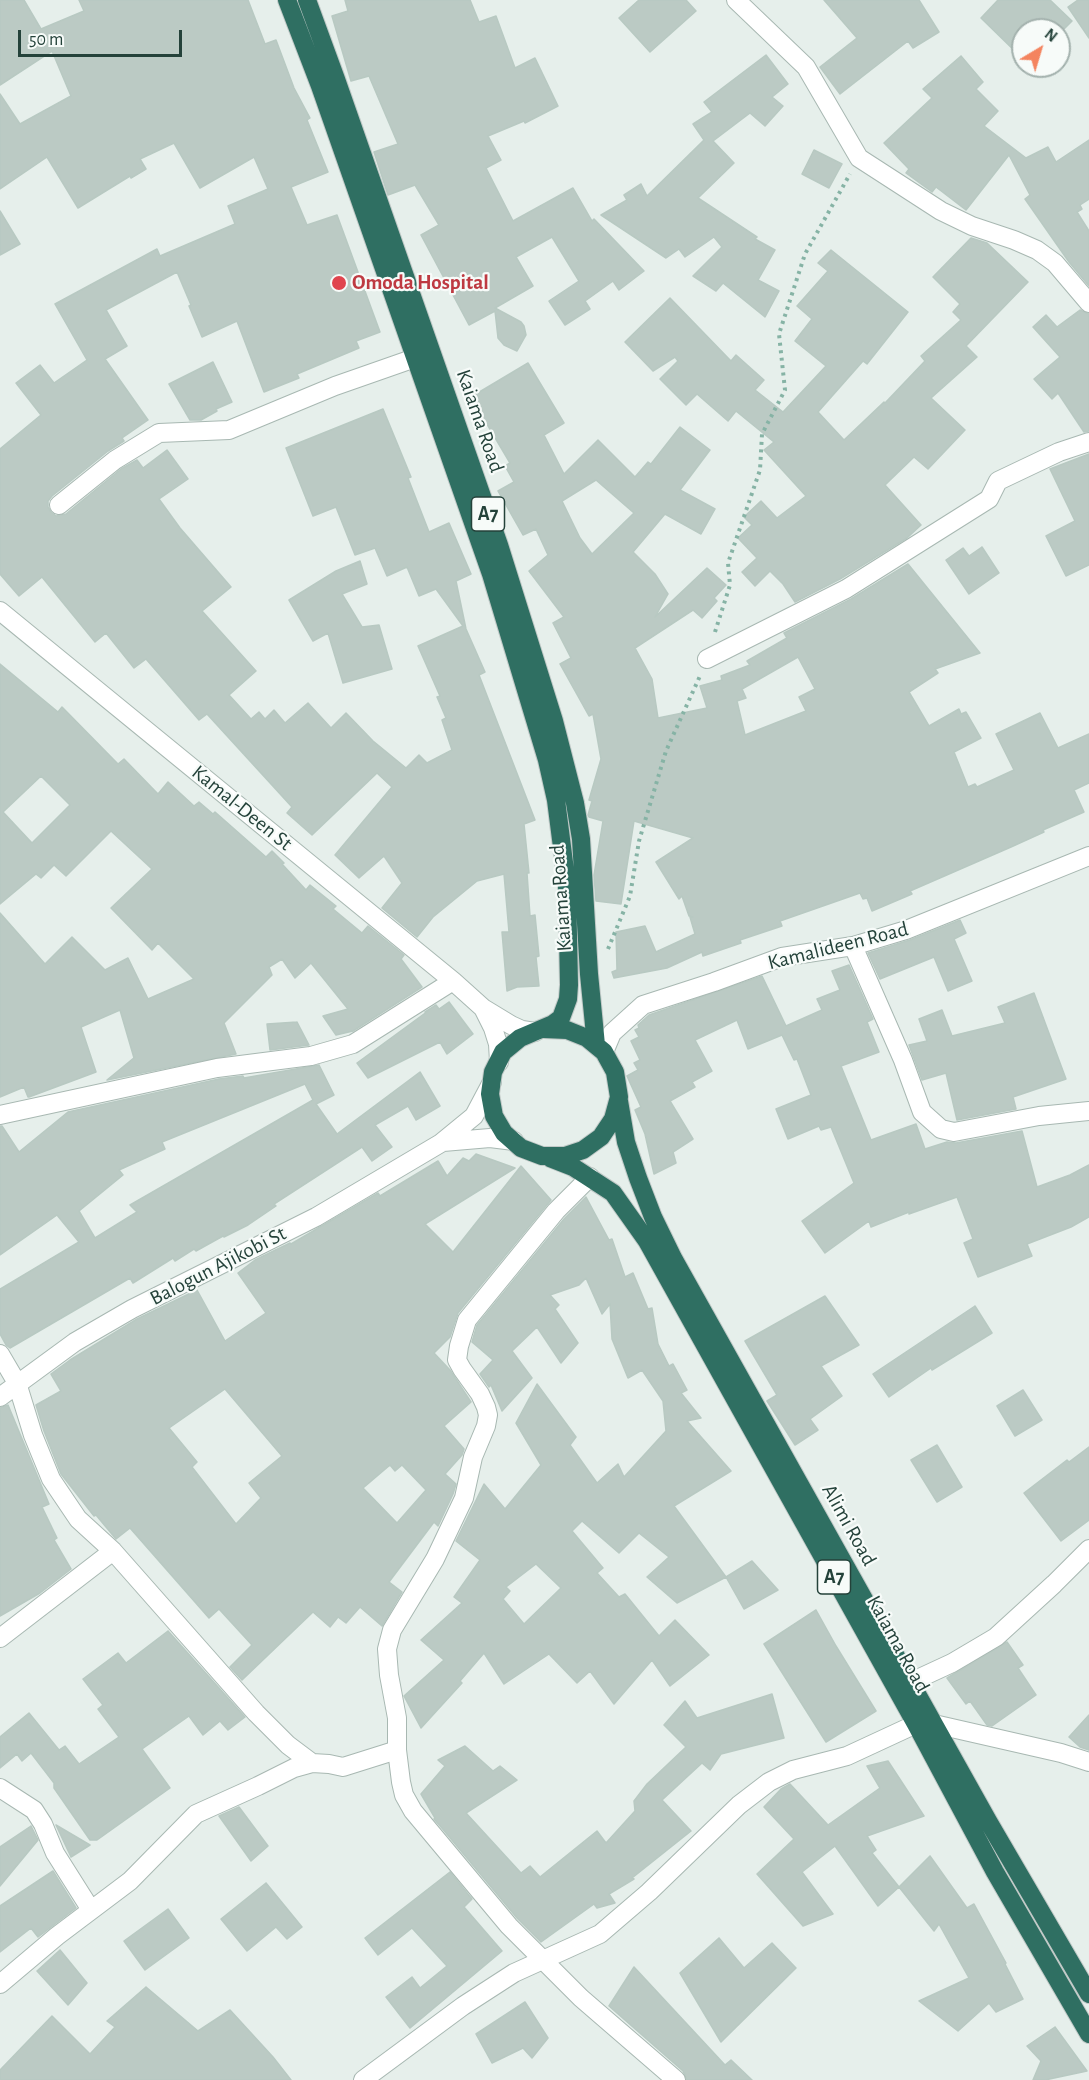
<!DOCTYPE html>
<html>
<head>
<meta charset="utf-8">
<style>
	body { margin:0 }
	#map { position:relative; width:1089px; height:2080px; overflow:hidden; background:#e6efeb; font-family:"Alegreya Sans",sans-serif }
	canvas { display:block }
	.north { position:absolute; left:1011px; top:18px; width:60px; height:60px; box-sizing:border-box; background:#f7fbf9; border:2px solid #a3b1ad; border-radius:50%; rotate:38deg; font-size:16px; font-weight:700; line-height:24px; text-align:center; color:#24423a }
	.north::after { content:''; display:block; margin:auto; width:21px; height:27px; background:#f4845f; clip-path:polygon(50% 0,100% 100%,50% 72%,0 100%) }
	.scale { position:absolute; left:18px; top:30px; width:164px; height:27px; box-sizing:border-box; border:3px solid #24423a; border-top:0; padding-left:8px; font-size:18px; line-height:21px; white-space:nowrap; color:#24423a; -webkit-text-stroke:4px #f7fbf9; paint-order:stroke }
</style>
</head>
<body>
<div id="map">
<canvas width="1089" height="2080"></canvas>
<div class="north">N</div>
<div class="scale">50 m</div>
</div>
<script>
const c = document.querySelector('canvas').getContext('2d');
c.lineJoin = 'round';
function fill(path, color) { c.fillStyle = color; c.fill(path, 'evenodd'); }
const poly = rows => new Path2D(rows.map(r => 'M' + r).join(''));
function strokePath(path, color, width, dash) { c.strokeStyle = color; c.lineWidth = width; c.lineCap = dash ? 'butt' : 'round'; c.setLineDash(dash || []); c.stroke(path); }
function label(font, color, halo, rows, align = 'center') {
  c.font = font + ' "Alegreya Sans",sans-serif'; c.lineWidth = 4.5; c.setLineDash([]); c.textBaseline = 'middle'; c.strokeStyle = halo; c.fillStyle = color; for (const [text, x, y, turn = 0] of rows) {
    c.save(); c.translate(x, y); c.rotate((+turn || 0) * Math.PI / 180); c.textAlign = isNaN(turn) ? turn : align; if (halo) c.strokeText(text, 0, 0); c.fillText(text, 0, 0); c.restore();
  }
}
const building = poly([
	[0,0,24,0,41,29,84,11,79,0,248,0,265,44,276,40,294,88,310,118,307,120,328,172,291,187,307,225,337,215,380,332,356,341,359,348,297,374,299,378,264,392,237,321,202,337,189,306,191,305,177,272,106,310,127,346,105,359,148,420,122,438,124,441,108,451,52,496,48,501,48,507,51,512,56,516,66,514,121,469,137,460,143,468,167,450,188,479,159,499,180,528,231,587,202,611,256,671,229,695,251,719,259,712,265,719,274,710,285,723,308,703,331,728,346,713,373,741,406,768,419,755,427,763,452,750,442,720,446,718,437,697,440,696,418,646,463,626,436,589,419,596,407,567,387,576,375,548,355,555,336,507,313,516,286,448,383,409,411,477,408,478,429,532,449,523,471,574,456,581,466,629,485,672,479,675,535,820,524,824,529,873,527,873,530,916,535,915,539,956,536,957,539,986,517,987,507,991,502,932,509,932,504,874,477,881,433,917,417,937,382,908,402,883,384,856,359,878,335,855,392,787,377,773,312,835,287,813,292,807,207,714,199,720,146,659,134,668,106,633,95,642,42,577,19,596,0,574,0,449,41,415,16,383,40,365,54,383,87,360,55,304,157,249,160,256,235,224,228,206,268,189,254,157,200,188,174,143,140,159,146,169,131,178,130,176,78,208,47,157,0,189,0,94,20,124,71,96,52,51,0,85,0,0],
	[345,0,470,0,479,22,496,16,515,68,535,58,558,106,525,123,524,121,488,136,501,160,486,168,513,221,573,188,592,221,594,219,644,271,619,290,613,281,585,301,590,309,565,325,549,301,579,281,552,237,516,257,533,286,495,308,521,322,524,326,526,335,517,351,504,345,498,338,495,311,469,325,421,235,439,225,415,185,388,195,374,152,398,144,369,76,351,81,332,16,348,11,345,0],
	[639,0,686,0,696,11,650,52,619,18,639,0],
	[824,0,919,0,939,32,913,48,908,41,840,94,820,67,857,38,824,0],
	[998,0,1050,0,1072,21,1063,30,1023,30,1023,59,981,18,998,0],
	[1078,0,1089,0,1089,38,1068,7,1078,0],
	[766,55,788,84,772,97,783,106,765,126,750,113,713,141,734,163,698,198,757,237,755,239,775,250,758,280,779,291,765,317,723,283,716,291,693,276,722,247,714,237,685,257,679,249,666,258,601,215,627,200,624,195,641,184,647,196,704,140,693,124,712,112,704,102,766,55],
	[961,56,983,82,976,89,998,111,984,126,1026,158,1048,147,1056,162,1089,140,1089,199,1080,205,1082,209,1077,212,1089,231,1089,286,1069,262,1025,199,1030,195,1009,155,966,210,936,187,932,192,906,173,909,169,884,143,932,98,923,89,961,56],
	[814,150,842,164,829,188,802,174,814,150],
	[0,211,20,244,0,255,0,211],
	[971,238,987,243,1028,282,966,346,977,357,931,398,965,430,928,469,914,457,885,485,921,525,907,538,840,579,795,602,783,584,770,571,755,586,742,572,757,558,738,538,752,525,744,517,761,501,777,518,806,496,764,450,774,442,736,411,728,421,697,394,686,405,660,379,678,361,675,357,653,371,625,342,670,298,731,361,736,355,764,380,755,390,783,412,826,366,795,341,812,319,797,306,828,271,818,263,831,250,908,312,867,364,863,361,818,412,844,440,884,402,885,403,925,361,921,356,961,320,953,312,960,304,933,277,971,238],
	[1080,310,1089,314,1089,431,1084,432,1058,393,1052,399,1034,379,1060,357,1033,327,1046,315,1057,327,1080,310],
	[213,362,232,402,216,409,217,411,201,420,190,420,169,384,213,362],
	[528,363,564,423,544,435,564,474,598,440,635,477,648,462,651,464,680,427,710,450,680,490,715,509,701,534,665,514,633,552,655,574,668,594,655,617,707,568,726,585,714,598,717,601,702,618,693,610,635,648,652,679,658,718,707,708,700,686,722,680,721,676,750,665,747,661,787,638,784,633,851,599,908,564,980,653,935,669,938,673,909,692,929,726,959,709,961,714,966,712,981,738,954,752,968,787,975,784,977,787,1014,770,996,734,1040,713,1058,748,1089,734,1089,783,1074,790,1084,812,1043,830,1044,832,1011,847,910,891,912,894,872,911,867,898,863,899,860,893,780,921,782,926,740,940,741,943,703,956,702,952,667,968,614,978,612,972,617,970,616,932,645,926,656,952,695,934,690,917,693,917,689,916,682,896,679,899,656,862,693,838,634,821,621,904,596,901,594,875,603,821,589,817,588,815,592,801,589,800,601,759,593,714,589,716,560,664,571,658,553,623,564,617,529,571,548,555,536,529,523,535,498,491,514,482,505,466,510,463,471,397,528,363],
	[596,480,634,513,592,554,580,538,562,501,596,480],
	[798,657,815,689,799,697,806,711,745,735,737,701,746,698,742,689,798,657],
	[1089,454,1089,565,1066,576,1046,536,1075,521,1050,469,1089,454],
	[982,547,999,573,969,594,946,560,963,548,969,556,982,547],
	[360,561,367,584,342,594,362,627,379,625,392,669,343,683,328,633,313,641,289,600,336,571,360,561],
	[0,664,58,712,62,707,118,764,124,759,158,794,168,782,194,806,199,802,213,814,215,812,266,857,272,851,284,863,282,864,306,890,310,885,336,906,333,909,362,933,368,926,404,955,401,959,422,987,353,1031,336,1035,323,1016,348,1009,311,963,295,978,282,959,269,967,272,975,224,1023,236,1054,107,1080,135,1057,134,1058,120,1010,81,1027,96,1072,29,1097,28,1097,24,1087,0,1097,0,913,45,964,72,937,105,970,128,958,148,999,194,979,158,943,152,950,111,908,152,869,111,831,66,876,54,865,41,878,36,874,0,904,0,664],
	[41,776,70,805,32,843,3,812,41,776],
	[960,920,966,933,954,939,972,981,948,991,934,957,880,979,868,953,910,940,960,920],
	[849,965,873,1019,867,1022,879,1052,841,1066,871,1140,916,1124,925,1149,947,1142,956,1143,1022,1131,1037,1187,1070,1175,1089,1165,1089,1217,1071,1227,1027,1244,1032,1256,978,1277,964,1243,973,1239,957,1197,909,1214,909,1212,871,1227,869,1221,825,1253,802,1221,854,1183,831,1127,821,1130,819,1126,788,1139,776,1109,811,1095,797,1059,794,1060,782,1035,748,1049,737,1020,695,1040,712,1071,692,1082,695,1087,670,1101,693,1139,673,1152,676,1163,654,1174,645,1134,635,1110,641,1107,627,1076,638,1070,634,1063,640,1060,631,1041,639,1037,635,1030,639,1028,638,1025,649,1015,762,976,786,1026,822,1010,817,999,840,990,832,971,849,965],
	[1034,993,1066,1079,1013,1097,1016,1109,957,1120,946,1073,922,1080,909,1045,927,1041,919,1019,942,1010,952,1036,1005,1023,998,1007,1034,993],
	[449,1002,473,1034,447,1054,440,1042,368,1078,357,1063,428,1011,425,1012,436,1005,439,1009,449,1002],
	[297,1022,309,1045,270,1050,267,1024,297,1022],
	[319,1065,334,1095,316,1104,337,1134,420,1072,440,1106,416,1120,408,1106,375,1125,392,1147,372,1161,362,1147,274,1204,276,1206,248,1225,224,1237,223,1236,196,1251,194,1249,175,1261,173,1258,133,1283,130,1278,10,1348,6,1345,0,1334,0,1289,79,1242,57,1215,0,1255,0,1126,2,1126,19,1152,68,1112,219,1079,243,1076,244,1078,319,1065],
	[305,1084,313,1100,130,1205,137,1212,95,1238,79,1211,123,1175,119,1170,165,1149,162,1142,305,1084],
	[476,1154,515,1168,425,1224,453,1252,521,1166,551,1200,458,1313,450,1337,434,1353,450,1370,471,1402,444,1426,464,1449,462,1455,445,1474,456,1484,453,1494,438,1526,434,1522,389,1582,402,1592,382,1626,360,1607,346,1623,338,1617,330,1627,313,1612,242,1680,230,1667,252,1645,219,1609,209,1618,130,1528,116,1539,96,1515,94,1516,61,1474,44,1431,36,1405,61,1391,51,1374,70,1360,137,1319,197,1290,225,1341,266,1313,238,1273,255,1260,290,1243,291,1244,378,1193,380,1196,438,1161,447,1176,463,1158,469,1161,476,1154],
	[225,1389,282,1456,249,1483,261,1498,236,1524,192,1467,197,1462,169,1428,225,1389],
	[390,1465,395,1471,402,1465,426,1490,397,1523,363,1488,390,1465],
	[586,1197,609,1240,612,1239,625,1277,633,1273,648,1309,652,1308,658,1344,669,1366,673,1364,687,1390,681,1393,701,1418,687,1421,731,1471,674,1506,726,1577,677,1603,647,1577,669,1557,639,1533,619,1553,582,1521,572,1531,603,1568,597,1573,619,1597,625,1594,659,1636,675,1620,709,1655,670,1686,652,1660,614,1704,590,1671,577,1683,549,1654,504,1684,484,1653,460,1681,462,1683,421,1728,404,1696,444,1660,421,1640,462,1603,454,1597,480,1560,456,1541,484,1484,505,1509,541,1465,516,1423,537,1384,576,1437,570,1445,597,1483,618,1464,624,1477,666,1431,663,1401,642,1370,628,1378,612,1339,610,1304,602,1314,586,1278,579,1285,550,1295,559,1305,555,1309,578,1343,561,1363,537,1327,512,1351,532,1378,502,1411,491,1385,489,1387,480,1374,493,1360,472,1342,477,1325,564,1219,586,1197],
	[536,1564,561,1588,524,1624,503,1599,510,1591,506,1587,536,1564],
	[825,1296,859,1345,821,1366,842,1396,810,1419,818,1430,795,1445,767,1401,777,1395,745,1341,825,1296],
	[975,1306,992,1333,932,1370,931,1368,889,1397,873,1374,975,1306],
	[1023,1390,1042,1420,1015,1436,997,1406,1023,1390],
	[8,1405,49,1504,42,1507,57,1538,54,1540,71,1569,40,1593,0,1616,0,1408,8,1405],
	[937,1445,962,1487,937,1502,911,1460,937,1445],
	[1089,1447,1089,1520,1061,1541,1024,1493,1067,1460,1069,1462,1089,1447],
	[752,1561,778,1590,744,1609,726,1577,752,1561],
	[816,1610,836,1646,876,1711,826,1742,764,1644,816,1610],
	[168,1631,245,1717,228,1730,220,1721,203,1735,189,1716,142,1749,170,1788,97,1840,90,1840,54,1788,54,1783,31,1753,22,1761,17,1754,0,1768,0,1737,29,1713,59,1750,65,1746,79,1764,119,1737,98,1709,103,1705,83,1679,118,1653,126,1663,168,1631],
	[1007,1642,1023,1665,1018,1668,1036,1695,992,1726,987,1725,970,1701,966,1704,947,1678,1007,1642],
	[772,1694,784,1738,721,1754,710,1770,702,1763,662,1800,691,1831,632,1878,634,1879,609,1894,615,1903,597,1908,594,1904,541,1942,517,1918,441,1827,434,1819,435,1818,421,1794,445,1766,438,1760,465,1746,493,1771,500,1766,517,1780,466,1813,521,1873,530,1866,540,1877,597,1831,606,1843,635,1811,634,1801,647,1784,686,1747,664,1725,685,1701,697,1718,772,1694],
	[1089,1715,1089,1750,1080,1747,1069,1737,1089,1715],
	[888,1761,924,1816,867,1836,876,1850,872,1853,899,1887,878,1906,835,1846,802,1872,833,1914,803,1926,757,1874,794,1839,764,1807,781,1789,790,1784,828,1825,880,1788,867,1766,888,1761],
	[239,1807,268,1846,251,1861,219,1816,239,1807],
	[56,1825,90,1845,71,1857,56,1825],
	[31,1826,38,1840,0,1886,0,1847,31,1826],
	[930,1856,967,1908,974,1904,1006,1963,1005,1964,1023,1999,996,2012,989,2003,958,2031,919,2001,969,1978,939,1924,934,1931,899,1887,930,1856],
	[53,1871,76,1908,38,1937,31,1928,0,1952,0,1906,53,1871],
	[450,1872,472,1899,464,1907,502,1951,410,2028,386,1997,412,1977,420,1988,447,1966,412,1928,378,1955,365,1938,450,1872],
	[266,1883,302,1927,287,1939,276,1927,247,1951,221,1919,266,1883],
	[168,1909,189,1938,145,1970,124,1941,168,1909],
	[719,1938,744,1968,772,1943,796,1968,721,2042,680,1973,719,1938],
	[60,1950,87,1983,68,2005,37,1971,60,1950],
	[634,1967,725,2065,731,2060,752,2080,687,2080,683,2071,609,2006,634,1967],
	[146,1987,198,2031,230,2010,273,2057,291,2080,0,2080,0,2070,52,2016,90,2054,115,2027,107,2021,146,1987],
	[525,2002,548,2038,532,2058,523,2048,492,2063,476,2034,525,2002],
	[1055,2027,1087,2071,1045,2080,1033,2080,1041,2061,1027,2046,1055,2027]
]);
const path = poly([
	[715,632,730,585,728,563,760,470,762,434,785,390,779,334,805,254,850,174],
	[608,949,630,896,639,841,666,751,700,676]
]);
const minor = poly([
	[736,0,806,67,859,158,941,211,972,226,1014,240,1037,250,1055,263,1089,303],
	[59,505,115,460,159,433,229,430,335,386,415,358],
	[0,611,453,981,483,1008,511,1025,522,1030,535,1032],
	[707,659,846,589,989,499,998,481,1059,452,1089,442],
	[853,946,903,1060,922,1112,941,1129,954,1132,1039,1116,1089,1111],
	[483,1008,493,1028,498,1044,499,1062],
	[604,1052,612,1033,643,1005,714,982,782,957,853,946,906,930,1089,856],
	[0,1115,217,1068,311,1056,353,1044,453,981],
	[443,1142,490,1138,514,1141],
	[590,1177,556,1211,467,1320,459,1346,457,1360,462,1369,480,1394,486,1407,488,1415,486,1426,473,1457,464,1498,435,1559,392,1630,387,1649,389,1675,397,1718,397,1750,401,1782,404,1795,413,1811,509,1926,581,1998,676,2080],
	[0,1354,17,1383,33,1435,51,1479,78,1519,113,1551,256,1713,288,1745,312,1763],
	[0,1397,75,1342,132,1309,316,1217,441,1143,474,1116,492,1082],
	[0,1638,113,1551],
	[911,1682,952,1663,996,1637,1054,1584,1089,1549],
	[934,1724,1061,1753,1089,1762],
	[0,1788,34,1810,43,1824,55,1853,91,1910],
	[0,1984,57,1936,130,1881,196,1814,258,1786,294,1768,312,1763,329,1764,343,1767,397,1750],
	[363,2080,463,2006,514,1973,600,1934,649,1892,739,1805,769,1782,793,1770,847,1756,916,1724]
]);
const highway = poly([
	[287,0,320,86,491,574,547,760,556,800,567,886,569,985,568,999,561,1018,553,1024,520,1038,503,1052,493,1072,490,1094,494,1116,504,1133,521,1148,542,1156,565,1156,583,1150,601,1137,613,1119,619,1097,615,1072,604,1052,587,1038,567,1030,544,1029],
	[307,0,336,79,499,545,554,721,575,803,581,839,589,974,596,1045],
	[619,1101,626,1142,638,1178,653,1217,673,1258,988,1821,1089,1994],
	[550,1158,573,1167,613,1193,647,1241,916,1724,995,1872,1089,2034]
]);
const markers = [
	[339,283,8,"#e0444e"]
];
const shields = [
	[488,514,33],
	[834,1577,33]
];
const shieldNames = [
	["A7",488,514],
	["A7",834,1577]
];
const healthNames = [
	["Omoda Hospital",352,283]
];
const streetNames = [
	["Kaiama Road",480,421,71],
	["Kamal-Deen St",242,808,39],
	["Kaiama Road",561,898,-94],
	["Kamalideen Road",838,946,-14],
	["Balogun Ajikobi St",218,1266,-27],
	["Alimi Road",849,1525,61],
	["Kaiama Road",898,1644,61]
];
fill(building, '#bbcac4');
strokePath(building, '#b8c9c2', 1.5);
strokePath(minor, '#a8b8b2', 20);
strokePath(highway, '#c2cac8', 20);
strokePath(path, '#86b3a5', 4, [3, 4.5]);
strokePath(minor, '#fff', 18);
strokePath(highway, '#2f6f62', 18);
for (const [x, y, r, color] of markers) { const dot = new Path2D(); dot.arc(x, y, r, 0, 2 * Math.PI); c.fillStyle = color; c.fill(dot); strokePath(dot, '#f7fbf9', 2); }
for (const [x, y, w] of shields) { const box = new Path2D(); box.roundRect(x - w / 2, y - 17, w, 34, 4.5); c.fillStyle = '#f7fbf9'; c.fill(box); strokePath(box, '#24423a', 1.5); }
label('bold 20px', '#24423a', null, shieldNames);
label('bold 21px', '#be3a42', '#f7fbf9', healthNames, 'left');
label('21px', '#24423a', '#f7fbf9', streetNames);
</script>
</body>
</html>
